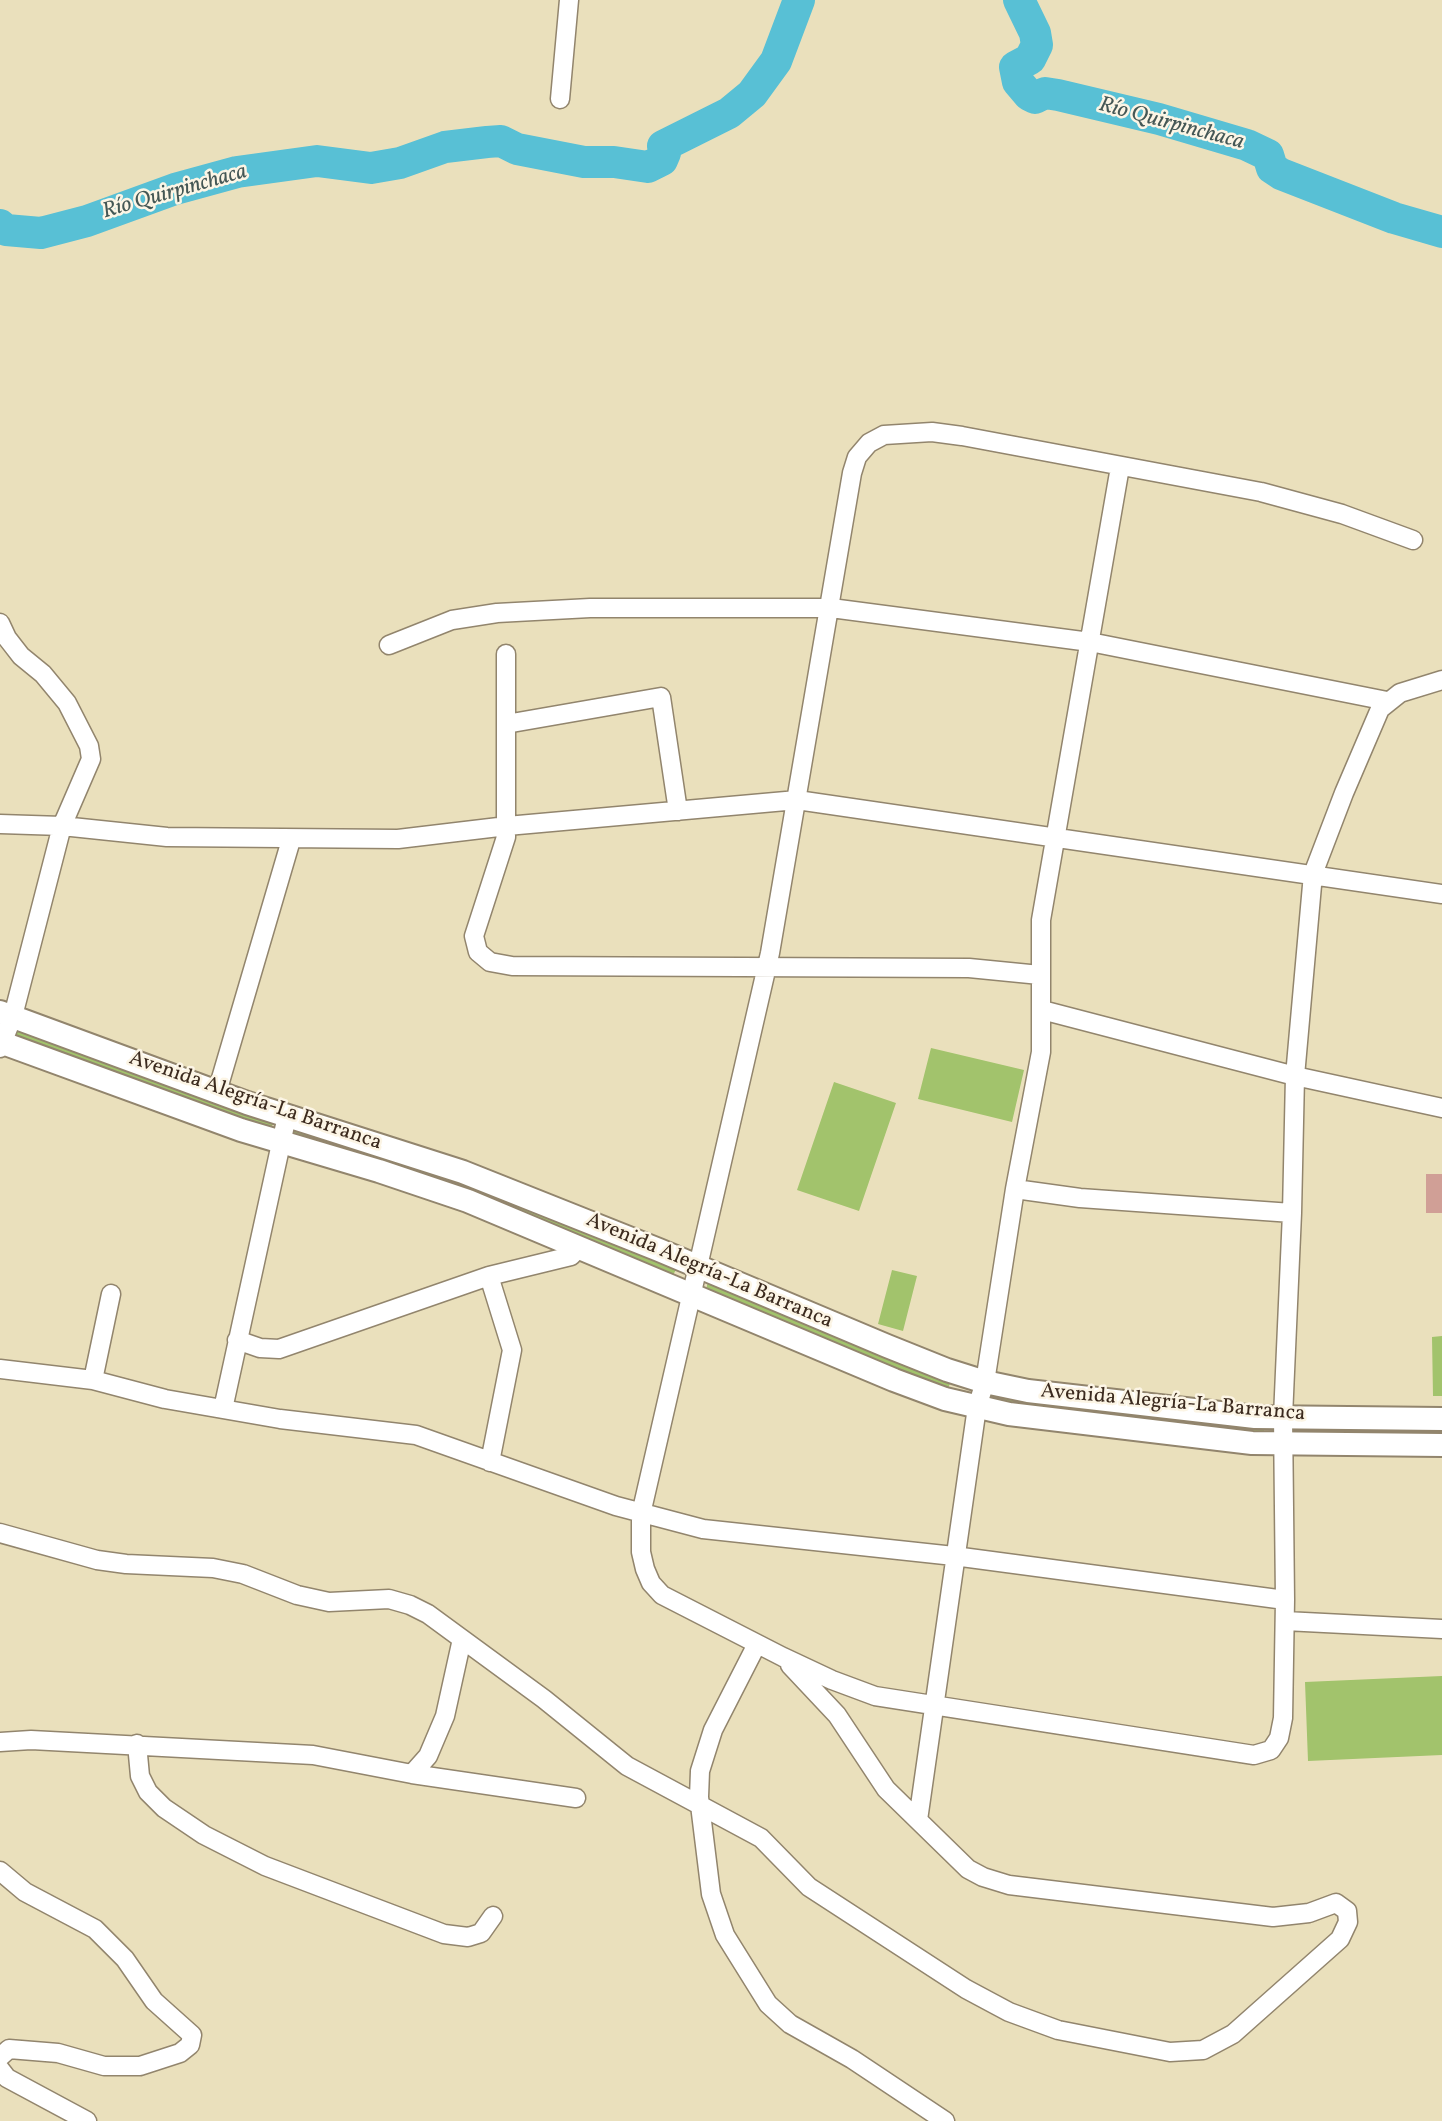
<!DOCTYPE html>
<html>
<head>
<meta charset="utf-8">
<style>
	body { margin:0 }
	canvas { display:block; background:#eae0bc }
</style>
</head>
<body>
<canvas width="1442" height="2121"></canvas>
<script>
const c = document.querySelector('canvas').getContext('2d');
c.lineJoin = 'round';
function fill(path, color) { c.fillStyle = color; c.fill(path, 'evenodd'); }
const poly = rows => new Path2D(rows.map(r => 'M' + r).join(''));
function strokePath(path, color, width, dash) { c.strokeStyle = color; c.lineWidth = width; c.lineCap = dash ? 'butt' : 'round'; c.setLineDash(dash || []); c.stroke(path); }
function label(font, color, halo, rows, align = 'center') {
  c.font = font + ' Vollkorn,serif'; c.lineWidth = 5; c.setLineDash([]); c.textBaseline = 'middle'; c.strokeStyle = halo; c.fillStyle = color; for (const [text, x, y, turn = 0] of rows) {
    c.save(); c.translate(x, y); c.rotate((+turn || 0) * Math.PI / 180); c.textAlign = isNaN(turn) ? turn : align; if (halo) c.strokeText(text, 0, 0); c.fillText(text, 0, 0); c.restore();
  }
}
const green = poly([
	[15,1027,274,1120,271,1129,12,1037],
	[931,1048,1024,1070,1012,1122,918,1099],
	[834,1082,896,1103,859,1211,797,1190],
	[295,1125,390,1155,678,1266,673,1275,293,1137],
	[892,1270,917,1276,903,1331,878,1324],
	[708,1281,951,1381,947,1391,706,1290],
	[1442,1336,1442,1396,1433,1396,1432,1337],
	[987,1392,1264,1428,1264,1438,984,1402],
	[1297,1429,1442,1430,1442,1438,1298,1438],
	[1442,1676,1442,1755,1308,1761,1305,1682]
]);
const river = poly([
	[1019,0,1035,33,1037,45,1030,59,1015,67,1018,82,1029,95,1035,98,1045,93,1058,95,1159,119,1247,145,1268,155,1272,168,1281,174,1394,218,1442,232],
	[0,225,6,230,41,233,87,221,175,189,237,172,317,161,371,168,400,163,445,147,487,142,501,141,517,149,584,162,614,162,648,167,662,160,665,153,663,146,729,113,752,94,776,61,799,0]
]);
const building = poly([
	[1426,1174,1442,1174,1442,1213,1426,1213]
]);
const minor = poly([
	[560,99,569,0],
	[1413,540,1342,514,1261,492,962,436,932,432,884,435,869,443,857,457,852,473,770,953,641,1514,641,1552,645,1569,651,1583,662,1595,783,1657,832,1680,875,1696,1254,1755,1271,1750,1279,1738,1283,1718,1285,1600,1283,1417,1292,1213,1295,1076,1313,874,1344,793,1380,709,1400,693,1442,680],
	[0,623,7,638,21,656,43,674,67,703,89,746,91,759,62,826,13,1016,0,1048],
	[389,645,452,620,497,613,590,608,831,608,1090,642,1387,701],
	[506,654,506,837,474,936,478,952,490,962,512,966,969,968,1040,975],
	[506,724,661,697,678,811],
	[0,824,62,826,167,837,398,839,507,826,797,800,1442,894],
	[1042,1010,1295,1076,1442,1108],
	[217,1092,291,840],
	[1015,1189,1080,1198,1292,1213],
	[489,1276,512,1350,490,1462],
	[237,1340,260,1348,279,1349,489,1276,571,1256,580,1247],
	[0,1369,93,1380,165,1399,280,1419,416,1435,616,1506,703,1529,954,1556,1285,1600],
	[93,1380,111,1294],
	[223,1409,287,1116],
	[0,1533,97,1560,126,1564,213,1568,243,1574,297,1595,329,1602,389,1599,410,1605,428,1614,544,1699,627,1766,761,1838,809,1887,966,1989,1009,2012,1058,2030,1170,2052,1203,2050,1233,2034,1340,1939,1348,1922,1347,1911,1336,1903,1309,1913,1273,1917,1009,1885,983,1877,968,1869,886,1789,837,1715,790,1665],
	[1285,1621,1442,1629],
	[757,1644,713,1730,700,1771,699,1797,711,1894,725,1935,768,2004,790,2024,852,2059,945,2121],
	[0,1742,31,1740,313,1755,412,1774,576,1798],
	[137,1744,140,1776,148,1792,164,1808,204,1835,265,1866,444,1934,468,1937,481,1933,493,1916],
	[412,1774,428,1756,445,1716,462,1639],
	[918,1820,977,1407,985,1382,1015,1189,1041,1052,1041,920,1120,467],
	[0,1871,25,1892,95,1929,125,1959,154,2001,192,2035,190,2045,180,2053,140,2066,104,2066,58,2053,9,2049,0,2057],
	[0,2069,7,2078,87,2121]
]);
const major = poly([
	[0,1012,247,1103,463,1172,659,1250,887,1346,947,1370,985,1382,1028,1391,1255,1417,1442,1419],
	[0,1042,241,1130,379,1171,468,1201,894,1380,945,1399,1009,1414,1252,1443,1442,1445]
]);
const streetNames = [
	["Avenida Alegría-La Barranca",255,1102,19],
	["Avenida Alegría-La Barranca",709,1272,23],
	["Avenida Alegría-La Barranca",1173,1404,5]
];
const waterNames = [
	["Río Quirpinchaca",1171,125,15],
	["Río Quirpinchaca",175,193,-16]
];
fill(green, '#a2c36c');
strokePath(river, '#58c0d5', 32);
fill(building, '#d09f96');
strokePath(minor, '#92856d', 21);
strokePath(major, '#92856d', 26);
strokePath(minor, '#fff', 18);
strokePath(major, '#fff', 22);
label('21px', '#3b2a1e', '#fcf5e5', streetNames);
label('italic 22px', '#445755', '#fcf5e5', waterNames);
</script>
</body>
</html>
